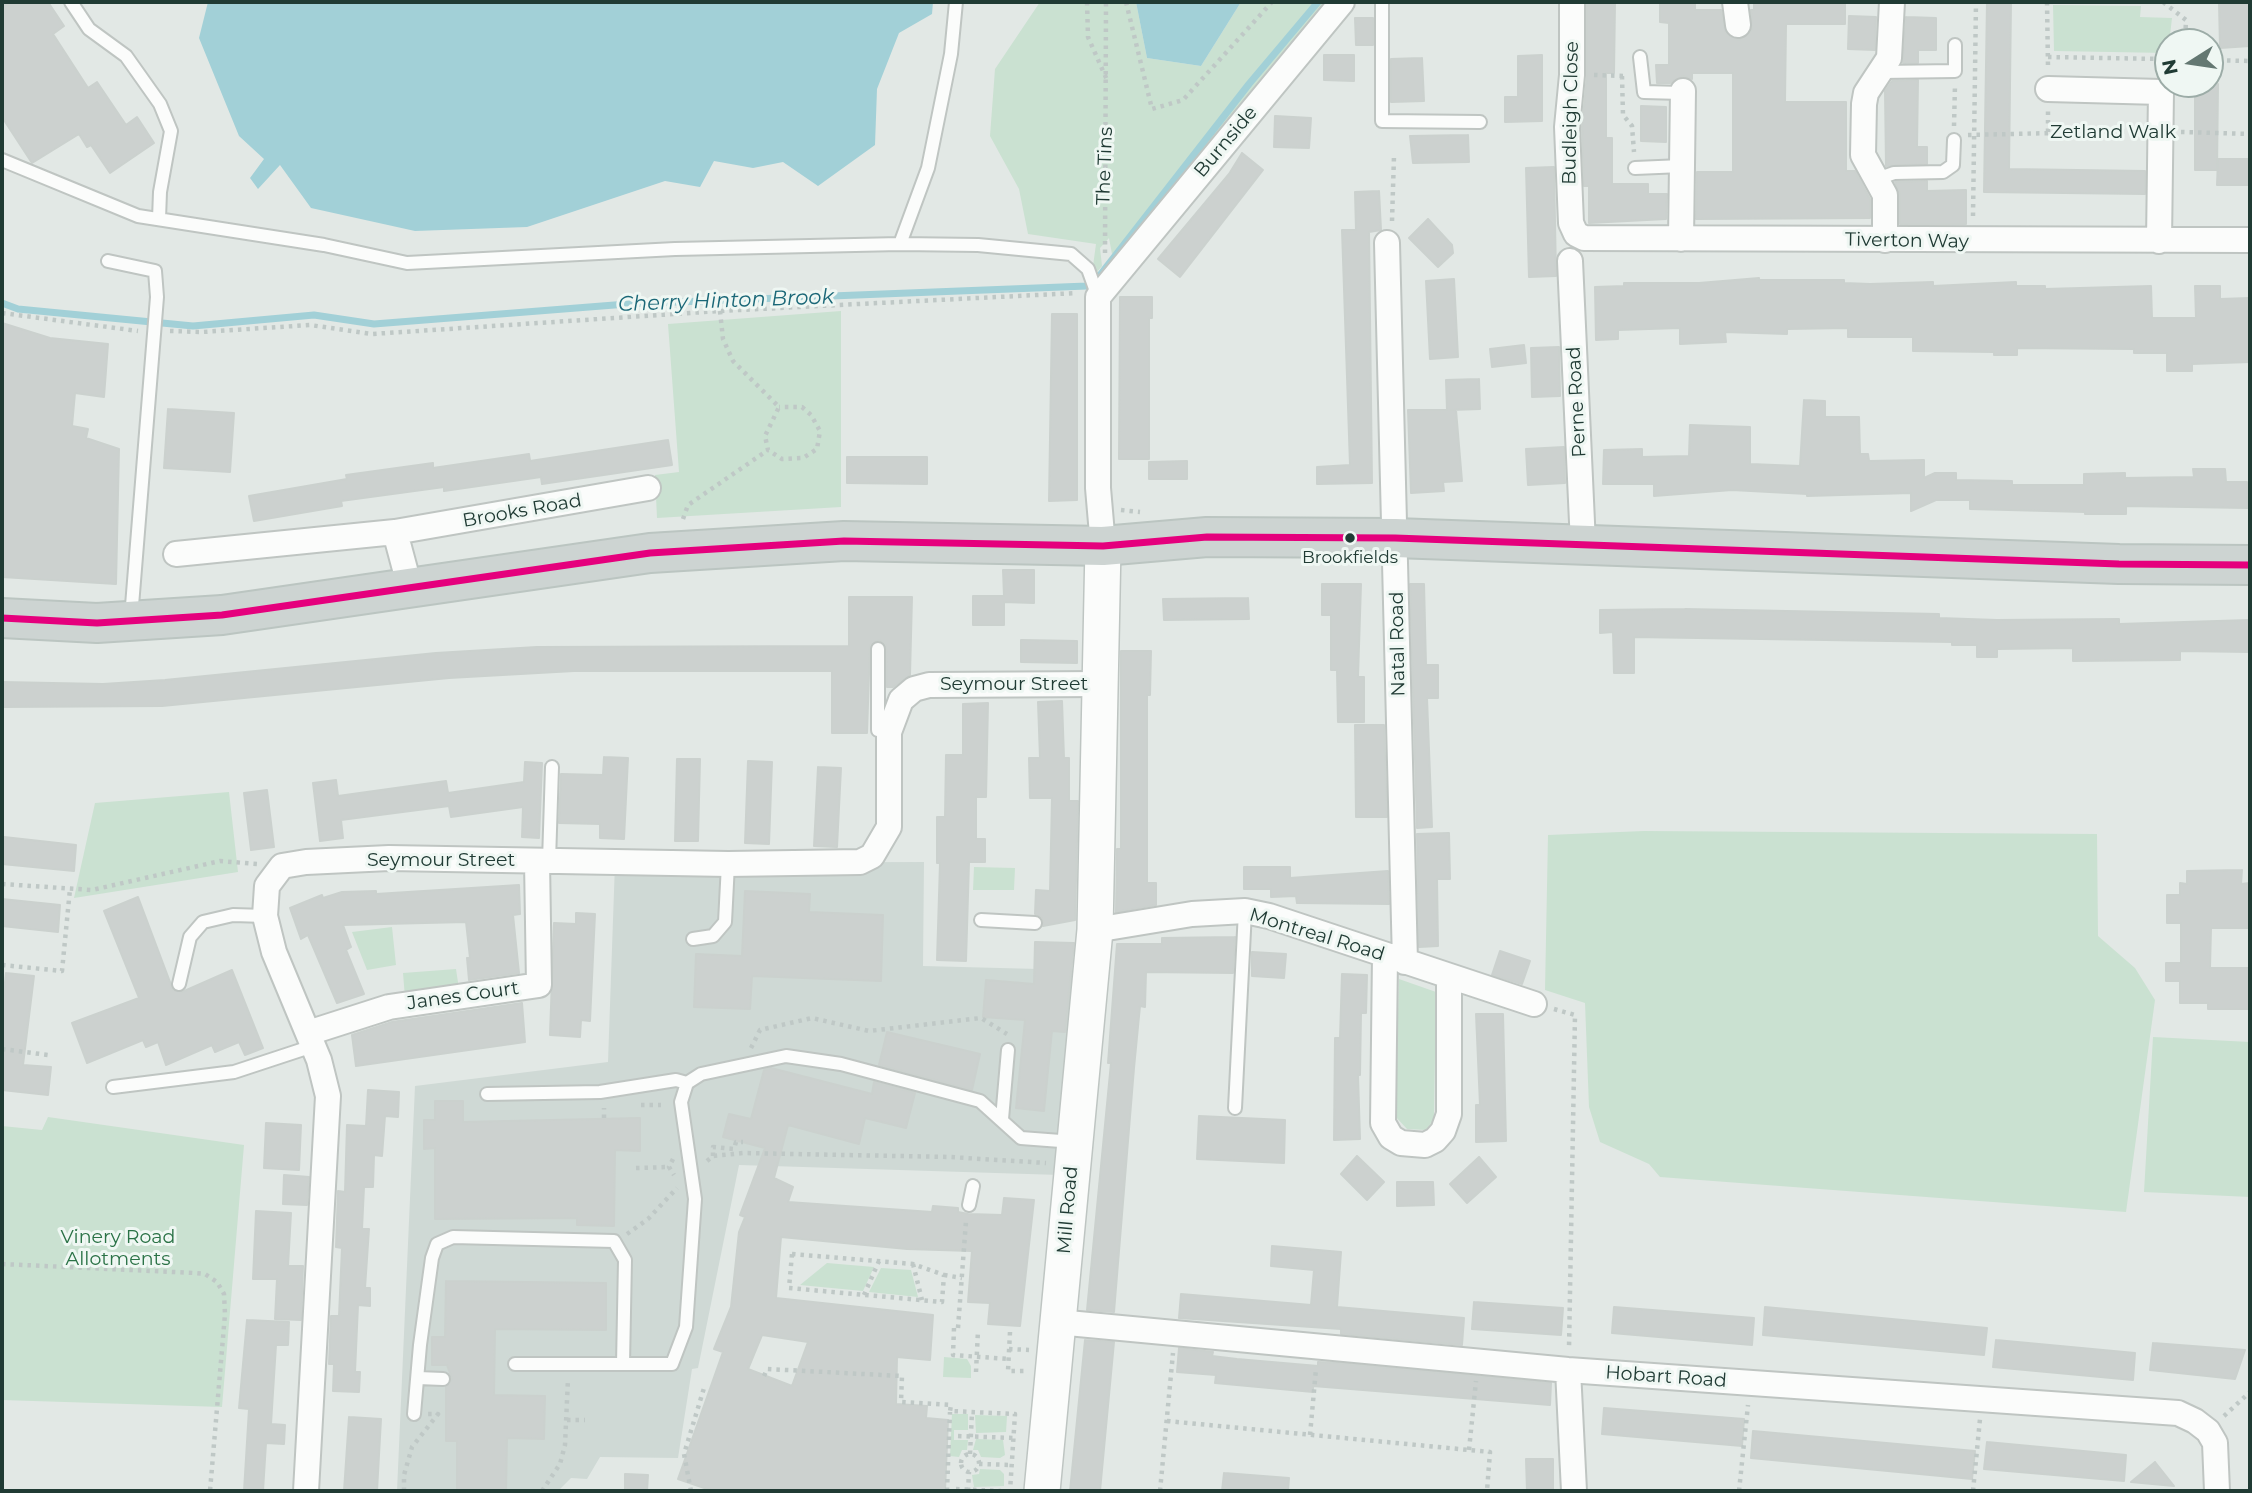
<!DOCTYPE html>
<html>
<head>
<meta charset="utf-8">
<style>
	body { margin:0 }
	#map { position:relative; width:2252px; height:1493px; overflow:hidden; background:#e2e8e5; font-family:Montserrat,sans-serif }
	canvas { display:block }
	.frame { position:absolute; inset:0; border:4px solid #203b34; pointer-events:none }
	.north { position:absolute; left:2154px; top:28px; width:70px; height:70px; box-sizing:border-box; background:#eff7f3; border:2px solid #9caca7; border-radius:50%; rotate:258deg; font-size:19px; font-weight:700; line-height:28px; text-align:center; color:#203b34 }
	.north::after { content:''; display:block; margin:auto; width:24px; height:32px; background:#647872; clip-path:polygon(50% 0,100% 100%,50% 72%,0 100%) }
</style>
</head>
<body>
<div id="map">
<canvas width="2252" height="1493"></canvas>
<div class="frame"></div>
<div class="north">N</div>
</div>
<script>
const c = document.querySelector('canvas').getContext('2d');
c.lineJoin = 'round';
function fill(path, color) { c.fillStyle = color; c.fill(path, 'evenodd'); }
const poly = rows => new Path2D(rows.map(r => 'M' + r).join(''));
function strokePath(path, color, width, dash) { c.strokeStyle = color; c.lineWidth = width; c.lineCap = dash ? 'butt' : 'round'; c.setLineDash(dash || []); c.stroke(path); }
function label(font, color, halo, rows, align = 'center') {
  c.font = font + ' Montserrat,sans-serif'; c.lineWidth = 6; c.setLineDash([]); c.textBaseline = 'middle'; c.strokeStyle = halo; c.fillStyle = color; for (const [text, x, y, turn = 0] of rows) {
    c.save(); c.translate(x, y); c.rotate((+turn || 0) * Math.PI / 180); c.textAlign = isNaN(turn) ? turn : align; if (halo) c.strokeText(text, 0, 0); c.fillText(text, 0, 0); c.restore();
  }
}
const built = poly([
	[924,862,923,966,1077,970,1060,1175,739,1165,698,1368,692,1369,678,1458,600,1457,587,1479,571,1478,558,1491,397,1491,415,1086,608,1062,615,863]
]);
const green = poly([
	[1040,2,1136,2,1147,58,1201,66,1241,2,1332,2,1157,214,1112,254,1109,238,1100,248,1102,266,1097,272,1093,266,1096,244,1028,234,1019,189,990,136,995,69],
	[2053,5,2141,6,2140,17,2172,18,2168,53,2054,51],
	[841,311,841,507,657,518,655,475,679,472,668,324],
	[229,792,238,872,74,898,95,803],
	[1644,831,2097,834,2098,936,2135,968,2155,1000,2126,1212,1660,1177,1649,1164,1600,1142,1589,1107,1585,1003,1545,990,1548,835],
	[974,867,1015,868,1014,890,973,890],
	[392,927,396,965,367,970,352,932],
	[456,969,459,989,405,998,403,973],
	[1399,979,1436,992,1434,1119,1426,1130,1407,1129,1395,1116],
	[2153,1037,2250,1042,2250,1197,2144,1192],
	[48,1117,244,1145,222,1407,2,1400,2,1126,42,1130],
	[827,1263,874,1267,863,1291,800,1285],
	[881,1268,911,1270,918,1297,869,1292],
	[944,1357,967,1359,971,1366,971,1378,943,1377],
	[952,1414,968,1414,968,1430,954,1430,954,1440,968,1440,967,1450,962,1450,959,1457,950,1456],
	[975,1415,1007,1416,1006,1432,976,1433],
	[976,1439,1003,1440,1005,1455,1000,1458,981,1457,978,1450,973,1450],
	[980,1469,1000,1470,1004,1474,1004,1486,974,1487,972,1475,979,1474]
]);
const water = poly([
	[208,2,933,2,932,14,899,33,877,89,875,145,818,186,783,162,753,168,714,161,700,187,665,181,527,227,415,231,311,208,280,165,258,189,250,178,264,159,239,136,199,38],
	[1136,2,1241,2,1201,66,1147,58]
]);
const stream = poly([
	[2,303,18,309,193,326,314,315,374,324,627,304,1087,286,1101,274,1249,84,1318,2]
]);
const building = poly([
	[2,2,48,2,64,26,53,34,88,88,97,82,126,125,137,117,154,143,110,173,91,145,87,147,79,134,32,163,2,117,2,2],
	[1587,2,1615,2,1614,73,1606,73,1606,138,1612,138,1612,184,1648,184,1648,194,1667,194,1666,219,1589,223,1589,186,1584,186,1582,127,1587,75,1587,2],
	[1660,2,1695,2,1695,10,1721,10,1726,33,1739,40,1752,30,1751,10,1754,10,1754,2,1845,2,1845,24,1786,24,1785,102,1846,102,1846,171,1855,171,1870,199,1870,218,1696,219,1697,172,1733,172,1733,73,1692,73,1692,79,1683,76,1670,83,1657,83,1656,65,1669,65,1669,23,1660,22,1660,2],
	[1987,2,2011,2,2009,169,2145,171,2145,194,1984,192,1987,2],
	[2219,2,2250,2,2250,46,2220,48,2219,2],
	[1849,16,1876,17,1875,50,1848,49,1849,16],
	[1906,17,1936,18,1936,50,1918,50,1918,63,1903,63,1906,17],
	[1355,18,1373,18,1373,45,1356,45,1355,18],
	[1324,55,1354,55,1354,81,1324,80,1324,55],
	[1542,55,1542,121,1505,122,1505,97,1518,97,1518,56,1542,55],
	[1422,58,1424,101,1391,102,1391,59,1422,58],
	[1918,80,1917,147,1927,147,1927,164,1886,166,1885,91,1892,81,1918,80],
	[2195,84,2218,84,2217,170,2195,170,2195,84],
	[1641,106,1666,107,1666,142,1641,141,1641,106],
	[1275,116,1311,118,1309,148,1274,147,1275,116],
	[1468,135,1469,162,1413,163,1410,136,1468,135],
	[1242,153,1263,170,1180,277,1158,259,1229,174,1242,153],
	[2218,159,2250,159,2250,185,2217,185,2218,159],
	[1554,167,1556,276,1529,277,1526,168,1554,167],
	[1927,181,1927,191,1966,190,1966,224,1900,224,1900,194,1895,182,1927,181],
	[1379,191,1381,230,1369,232,1372,483,1317,484,1317,467,1350,465,1342,230,1356,230,1355,192,1379,191],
	[1428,219,1452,245,1453,253,1438,267,1409,238,1428,219],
	[1759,278,1759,280,1844,280,1844,283,1870,284,1933,282,1933,286,2016,282,2016,286,2045,286,2045,289,2151,286,2152,318,2196,318,2195,286,2220,286,2220,299,2250,298,2250,362,2192,364,2192,371,2167,371,2167,353,2134,353,2134,349,2017,348,2017,355,1994,355,1994,352,1913,351,1913,337,1848,337,1848,328,1787,329,1787,334,1725,332,1726,342,1680,344,1680,328,1618,330,1618,339,1596,340,1595,287,1624,286,1624,283,1699,283,1759,278],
	[1454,279,1458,357,1430,359,1426,281,1454,279],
	[1120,297,1152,297,1152,318,1149,318,1149,459,1119,459,1120,297],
	[1052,314,1077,314,1077,500,1049,501,1052,314],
	[2,323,50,338,108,344,104,397,75,393,72,426,88,429,86,438,119,449,116,584,2,577,2,323],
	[1524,345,1526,363,1492,367,1490,349,1524,345],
	[1559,347,1560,396,1532,397,1531,348,1559,347],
	[1479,379,1480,409,1451,410,1456,410,1462,481,1443,482,1444,491,1411,493,1408,410,1447,410,1446,380,1479,379],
	[1804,400,1825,401,1825,417,1859,417,1860,454,1868,454,1869,461,1924,460,1924,478,1935,473,1956,473,1956,480,2012,481,2012,485,2084,485,2084,474,2125,473,2125,478,2194,477,2193,469,2225,469,2226,482,2247,482,2248,508,2126,506,2126,514,2085,514,2085,512,1970,509,1970,500,1936,500,1911,511,1911,493,1807,496,1807,494,1732,490,1654,496,1654,484,1603,484,1604,450,1642,449,1642,457,1689,456,1690,425,1750,427,1750,464,1800,466,1804,400],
	[168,409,234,413,230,472,164,468,168,409],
	[668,440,672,465,542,484,541,477,444,491,444,487,341,501,342,506,254,521,249,496,347,479,346,475,433,463,433,468,529,454,530,461,668,440],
	[1564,447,1565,483,1528,485,1526,449,1564,447],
	[847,457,927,457,927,484,847,483,847,457],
	[1187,461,1187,479,1149,479,1149,462,1187,461],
	[1003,570,1034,570,1034,603,1004,602,1004,625,973,625,973,596,1004,596,1003,570],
	[1322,584,1361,584,1358,677,1364,677,1364,722,1338,722,1337,670,1331,670,1331,615,1322,615,1322,584],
	[1410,584,1424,584,1426,665,1438,665,1438,698,1427,698,1432,827,1417,828,1410,584],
	[849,597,912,597,910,675,893,687,887,687,886,645,879,640,870,645,867,733,832,733,832,671,574,671,449,678,162,706,2,707,2,682,103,684,165,680,436,653,537,647,849,646,849,597],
	[1248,598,1249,619,1164,620,1163,599,1248,598],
	[1685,609,1939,614,1939,618,1997,620,2119,619,2119,624,2250,620,2250,652,2180,651,2180,660,2073,661,2073,648,1997,649,1997,657,1977,657,1977,645,1952,645,1952,642,1634,637,1634,673,1614,673,1613,632,1600,633,1600,610,1685,609],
	[1021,640,1077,641,1077,663,1021,662,1021,640],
	[1121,651,1151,651,1150,695,1147,695,1147,883,1156,883,1156,905,1116,912,1117,849,1121,849,1121,651],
	[1062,701,1064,758,1069,758,1069,801,1078,801,1075,920,1043,926,1042,918,1035,914,1036,890,1050,891,1052,798,1030,798,1029,758,1040,758,1038,702,1062,701],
	[988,703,986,797,976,797,976,839,985,839,985,862,969,862,966,961,937,960,940,863,937,863,937,817,945,817,946,755,963,755,963,704,988,703],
	[1355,725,1384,725,1387,817,1356,817,1355,725],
	[604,757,628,758,624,839,600,838,600,824,559,823,561,774,603,775,604,757],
	[677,759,700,759,698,841,675,841,677,759],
	[748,761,772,762,769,844,745,843,748,761],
	[525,762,542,763,539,838,522,837,523,807,451,817,449,806,341,820,343,838,320,841,313,783,336,780,338,796,446,781,448,793,524,782,525,762],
	[818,767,841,768,837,847,814,846,818,767],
	[267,790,274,847,251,850,244,793,267,790],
	[1449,833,1450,879,1437,879,1438,946,1419,947,1417,834,1449,833],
	[4,837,76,845,74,871,2,864,4,837],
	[1244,867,1290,867,1290,878,1388,871,1389,904,1297,903,1296,896,1271,897,1271,889,1244,889,1244,867],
	[2242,870,2241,884,2250,883,2250,928,2211,928,2210,968,2250,968,2250,1009,2208,1009,2208,1003,2180,1003,2180,981,2166,981,2166,963,2181,963,2181,923,2167,923,2167,895,2180,895,2180,883,2187,884,2187,871,2242,870],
	[519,885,520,914,513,915,519,973,469,980,467,958,470,958,466,922,343,925,351,947,346,950,364,994,337,1003,308,935,301,939,290,908,322,895,323,898,342,892,376,891,376,894,519,885],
	[745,891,810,894,809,912,883,915,881,981,752,976,750,1009,694,1007,696,954,742,956,745,891],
	[138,897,173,990,182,992,232,970,263,1048,245,1055,239,1042,215,1052,212,1045,166,1065,158,1042,146,1047,143,1040,87,1063,72,1023,139,998,104,911,138,897],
	[2,899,60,905,58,932,2,926,2,899],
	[576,913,595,914,590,1021,581,1020,580,1037,550,1035,554,923,576,924,576,913],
	[1235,937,1233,973,1146,972,1145,1007,1140,1006,1134,1068,1114,1312,1087,1310,1111,1063,1108,1063,1117,944,1162,944,1162,938,1235,937],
	[1035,942,1074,943,1065,1032,1052,1031,1044,1111,1016,1108,1025,1020,983,1017,986,980,1034,984,1035,942],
	[1500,951,1530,961,1522,984,1492,975,1500,951],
	[1252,952,1286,954,1284,978,1252,976,1252,952],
	[6,973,34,976,23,1065,51,1067,48,1095,2,1090,2,1009,6,973],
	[1342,974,1367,975,1366,1013,1361,1013,1360,1075,1358,1075,1360,1139,1334,1140,1335,1038,1340,1038,1342,974],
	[522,1003,525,1042,356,1066,352,1035,392,1022,522,1003],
	[1476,1014,1503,1014,1506,1141,1476,1142,1476,1105,1480,1105,1476,1014],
	[887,1032,980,1054,972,1090,879,1065,887,1032],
	[771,1068,872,1094,874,1082,915,1093,906,1128,865,1118,859,1144,788,1125,774,1178,793,1187,788,1202,932,1212,933,1206,958,1208,958,1212,968,1214,1002,1215,1004,1198,1034,1200,1020,1326,988,1324,990,1303,968,1302,972,1251,907,1249,781,1237,776,1298,933,1315,930,1360,897,1357,896,1404,927,1406,926,1418,948,1420,945,1491,713,1491,678,1479,723,1352,714,1349,731,1307,739,1232,745,1217,740,1215,765,1148,723,1137,729,1114,751,1119,764,1070,771,1068],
	[762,1335,808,1342,792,1386,748,1369,762,1335],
	[368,1090,399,1092,398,1117,385,1116,382,1156,374,1155,373,1187,364,1187,362,1229,369,1229,365,1288,370,1288,370,1306,358,1305,355,1372,360,1372,359,1392,333,1391,334,1364,329,1364,331,1316,339,1316,342,1248,336,1247,338,1191,345,1192,347,1125,366,1126,368,1090],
	[435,1101,463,1101,463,1122,640,1118,640,1151,615,1150,614,1226,577,1225,577,1218,435,1219,435,1148,424,1149,424,1120,435,1120,435,1101],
	[1199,1116,1285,1120,1284,1163,1197,1159,1199,1116],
	[266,1123,301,1125,299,1170,264,1168,266,1123],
	[1357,1156,1384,1182,1367,1200,1341,1174,1357,1156],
	[1479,1157,1496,1177,1467,1203,1450,1184,1479,1157],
	[284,1175,309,1177,307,1205,283,1204,284,1175],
	[1397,1182,1433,1182,1434,1205,1397,1206,1397,1182],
	[256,1211,291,1213,288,1266,303,1266,301,1320,275,1319,277,1279,253,1279,256,1211],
	[1272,1246,1341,1252,1337,1307,1464,1318,1462,1345,1341,1334,1341,1329,1179,1318,1181,1294,1311,1305,1314,1270,1271,1266,1272,1246],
	[446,1281,606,1283,606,1330,495,1329,494,1395,545,1396,544,1439,507,1438,506,1491,457,1491,457,1441,446,1441,446,1387,452,1379,447,1365,432,1365,432,1337,445,1337,446,1281],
	[1474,1302,1563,1308,1561,1335,1472,1329,1474,1302],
	[1614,1307,1754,1318,1752,1345,1612,1333,1614,1307],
	[1765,1307,1987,1328,1984,1355,1763,1335,1765,1307],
	[247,1320,289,1322,288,1345,276,1345,271,1424,285,1425,284,1444,266,1443,263,1491,244,1491,249,1409,239,1408,247,1320],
	[1085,1340,1114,1342,1100,1491,1070,1491,1085,1340],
	[1996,1340,2135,1353,2133,1380,1993,1367,1996,1340],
	[2153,1343,2245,1350,2235,1379,2150,1370,2153,1343],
	[1179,1348,1213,1352,1212,1356,1237,1359,1318,1366,1318,1362,1339,1363,1551,1383,1550,1405,1313,1386,1313,1392,1215,1383,1216,1375,1177,1372,1179,1348],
	[1604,1408,1744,1419,1742,1446,1602,1434,1604,1408],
	[349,1417,381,1419,377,1491,344,1491,349,1417],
	[1753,1431,1975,1451,1972,1479,1751,1458,1753,1431],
	[1987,1442,2126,1455,2124,1481,1984,1469,1987,1442],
	[1526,1459,1553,1459,1553,1491,1527,1491,1526,1459],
	[2155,1462,2174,1486,2131,1482,2155,1462],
	[1224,1473,1289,1478,1288,1491,1222,1491,1224,1473],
	[625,1474,648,1475,647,1491,625,1491,625,1474]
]);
const path = poly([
	[1087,2,1088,37,1107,80],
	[1126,2,1152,109,1183,100,1272,2],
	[2047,2,2048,67],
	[2163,2,2186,20,2185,42],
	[2048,57,2161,59],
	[2210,60,2250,61],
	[2161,71,2161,59,2168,59],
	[1594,75,1624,76],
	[1622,76,1623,115,1632,126,1634,152],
	[1954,126,1955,85],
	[2048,132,2048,111],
	[2181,132,2250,134],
	[1968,135,2141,131],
	[1973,216,1976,2],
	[1392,221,1394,156],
	[1105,253,1106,2],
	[720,311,723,339,733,361,779,407,765,436,768,450,782,459,803,458,817,449,820,431,811,415,802,407,779,407],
	[2,313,138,331],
	[170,331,202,332,310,325,372,334,720,311,1077,293],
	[1121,510,1140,512],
	[683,519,688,505,768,450],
	[2,884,92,890,220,861,257,864],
	[2,965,62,971,70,889],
	[1554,1009,1575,1015,1569,1348],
	[751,1048,760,1030,812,1018,869,1031,981,1018,1007,1034],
	[2,1049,48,1055],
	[641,1105,661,1105],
	[604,1118,604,1108],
	[713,1156,713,1147,734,1149,736,1142,743,1142],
	[673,1159,669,1167,674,1175],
	[707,1161,713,1156,743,1153,950,1157,1046,1163],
	[636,1168,669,1167],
	[627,1234,648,1219,677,1188],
	[792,1254,913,1264,944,1275,942,1302,789,1288,792,1254],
	[2,1264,195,1273,205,1274,217,1282,224,1294,225,1314,210,1491],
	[913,1264,922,1300],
	[944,1275,962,1278],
	[864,1295,879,1261],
	[954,1328,953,1355,1008,1359],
	[958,1328,966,1221],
	[1010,1332,1008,1371,1026,1371],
	[1009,1349,1029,1350],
	[976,1372,978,1330],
	[764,1376,767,1369,902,1376,901,1402,951,1405,950,1411,1015,1414,1010,1491],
	[2224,1416,2250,1392],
	[567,1420,585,1420],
	[1167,1421,1490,1452,1487,1491],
	[1310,1435,1316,1369],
	[958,1436,1013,1438],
	[1469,1450,1476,1381],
	[970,1454,972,1412],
	'961 1463a9 9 0 1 1 18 0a9 9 0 1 1-18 0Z',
	[979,1464,1012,1465],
	[956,1489,1001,1491],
	[404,1491,404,1475,412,1447,438,1414,428,1414],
	[542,1491,560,1464,565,1445,568,1379],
	[691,1491,684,1454,704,1388],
	[947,1491,950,1412],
	[968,1491,969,1472],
	[1160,1491,1173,1353],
	[1739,1491,1748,1405],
	[1973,1491,1980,1419]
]);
const lane = poly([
	[71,2,89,29,126,56,160,104,171,131,160,192,159,219],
	[1382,2,1382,121,1480,122],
	[1640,57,1644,92,1682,93],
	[1881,72,1955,71,1955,45],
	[2,160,138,216,324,245,407,263,675,249,900,244,928,168,951,54,956,2],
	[1635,168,1682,166],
	[1877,179,1894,173,1943,172,1953,165,1954,140],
	[900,244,978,245,1071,254,1088,269,1098,297],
	[108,261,155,271,157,297,131,618],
	[878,649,878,730,889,732],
	[549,861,552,767],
	[981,920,1035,923],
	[693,939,713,936,725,922,728,864],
	[179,984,190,937,203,922,233,915,265,916],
	[113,1087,234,1072,313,1046],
	[487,1094,600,1092,676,1080,687,1083],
	[1235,1108,1245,911],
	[1002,1119,1008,1050],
	[969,1205,973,1186],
	[623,1364,672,1364,686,1327,695,1199,681,1102,687,1083,701,1074,786,1056,841,1064,980,1101,1021,1138,1074,1142],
	[418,1378,443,1379],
	[414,1414,420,1345,432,1258,437,1244,453,1237,614,1241,625,1260,623,1364,515,1364]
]);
const street = poly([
	[1572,2,1572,75,1567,127,1571,223,1576,234,1584,238,2250,240],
	[1735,2,1738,25],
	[2048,89,2161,92,2159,241],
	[1681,239,1683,91],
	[1885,240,1885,195,1863,155,1864,104,1866,93,1889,58,1892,2],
	[1387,243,1405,962],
	[1570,261,1583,544],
	[395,532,410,588],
	[1103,546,1098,488,1098,297,1342,2],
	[176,554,395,532,648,488],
	[1095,930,1192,914,1245,911,1269,916,1534,1004],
	[1385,956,1383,1123,1391,1137,1401,1143,1425,1145,1435,1140,1443,1131,1449,1114,1449,976],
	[308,1033,389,1007,539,985,537,861],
	[1057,1322,1568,1370,2178,1413,2195,1421,2208,1431,2215,1443,2217,1491],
	[1568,1370,1574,1491],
	[306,1491,328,1096,319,1060,274,952,265,916,267,886,282,866,306,862,389,858,728,864,860,862,872,856,889,827,889,732,901,700,914,689,929,685,1101,684]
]);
const secondary = poly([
	[1042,1491,1095,930,1103,546]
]);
const primary = poly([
	[2,618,97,623,222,615,650,553,844,541,1103,546,1207,537,1395,538,2119,564,2250,565]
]);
const bus1 = poly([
	[2,618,97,623,222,615,650,553,844,541,1103,546,1207,537,1395,538,2119,564,2250,565]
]);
const markers = [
	[1350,538,6,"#203b34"]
];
const busNames = [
	["Brookfields",1350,558]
];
const streetNames = [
	["Budleigh Close",1571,113,-89],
	["Zetland Walk",2113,132],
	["Burnside",1226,142,-50],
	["The Tins",1105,166,-88],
	["Tiverton Way",1907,241,1],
	["Perne Road",1577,402,-93],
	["Brooks Road",522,511,-10],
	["Natal Road",1398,644,-91],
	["Seymour Street",1014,684],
	["Seymour Street",441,860],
	["Montreal Road",1317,935,17],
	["Janes Court",463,996,-8],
	["Mill Road",1068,1210,-85],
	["Hobart Road",1666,1377,4]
];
const parkNames = [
	["Vinery Road",118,1237],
	["Allotments",118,1259]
];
const waterNames = [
	["Cherry Hinton Brook",726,301,-2]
];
fill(built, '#cfd9d5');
fill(green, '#cae1d1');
fill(water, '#a2d0d7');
strokePath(stream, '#a2d0d7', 7);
fill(building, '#ccd1cf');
strokePath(building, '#cbd1ce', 2);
strokePath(lane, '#bfc5c2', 16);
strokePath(street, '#bfc5c2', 28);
strokePath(secondary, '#bec5c2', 38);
strokePath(primary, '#bbc5c1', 42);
strokePath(path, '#bfc8c6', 4.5, [3.5, 5]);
strokePath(lane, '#fbfcfb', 12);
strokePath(street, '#fbfcfb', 24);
strokePath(secondary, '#fbfcfb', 35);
strokePath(primary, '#cdd4d2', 38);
strokePath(bus1, '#e5007d', 7);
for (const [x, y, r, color] of markers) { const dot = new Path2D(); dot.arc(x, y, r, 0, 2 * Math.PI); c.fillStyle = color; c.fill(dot); strokePath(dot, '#eff7f3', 2.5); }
label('17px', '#203b34', '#eff7f3', busNames);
label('19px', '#203b34', '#eff7f3', streetNames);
label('19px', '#2a7246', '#eff7f3', parkNames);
label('italic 21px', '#1a6777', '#eff7f3', waterNames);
</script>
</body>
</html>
